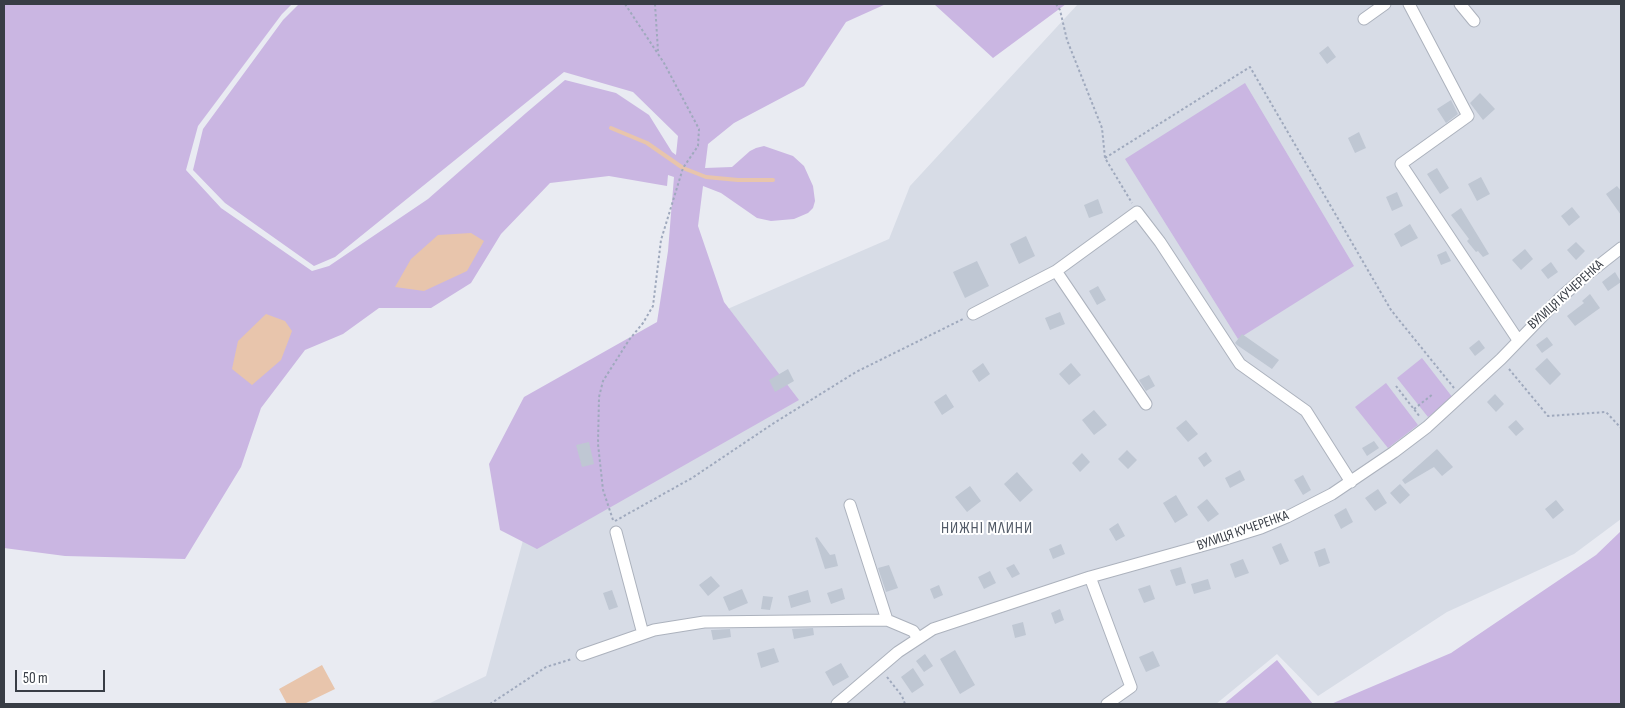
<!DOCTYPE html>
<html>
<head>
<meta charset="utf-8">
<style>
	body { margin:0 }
	#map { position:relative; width:1625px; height:708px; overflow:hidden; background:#e9ebf2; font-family:"Sofia Sans Condensed",sans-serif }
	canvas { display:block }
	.frame { position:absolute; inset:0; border:5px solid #383d45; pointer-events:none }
	.scale { position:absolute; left:15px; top:670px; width:90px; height:22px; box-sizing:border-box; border:2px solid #383d45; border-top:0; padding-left:6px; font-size:15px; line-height:18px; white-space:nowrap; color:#383d45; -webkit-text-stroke:4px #fff; paint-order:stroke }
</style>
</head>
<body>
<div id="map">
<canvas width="1625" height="708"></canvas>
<div class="frame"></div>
<div class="scale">50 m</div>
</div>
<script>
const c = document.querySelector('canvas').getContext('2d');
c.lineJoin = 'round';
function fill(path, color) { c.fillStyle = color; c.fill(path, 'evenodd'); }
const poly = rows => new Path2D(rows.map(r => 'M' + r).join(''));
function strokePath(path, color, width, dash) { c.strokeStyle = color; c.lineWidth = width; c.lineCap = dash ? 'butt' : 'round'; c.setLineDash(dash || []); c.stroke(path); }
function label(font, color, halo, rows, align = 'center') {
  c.font = font + ' "Sofia Sans Condensed",sans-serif'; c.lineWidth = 4; c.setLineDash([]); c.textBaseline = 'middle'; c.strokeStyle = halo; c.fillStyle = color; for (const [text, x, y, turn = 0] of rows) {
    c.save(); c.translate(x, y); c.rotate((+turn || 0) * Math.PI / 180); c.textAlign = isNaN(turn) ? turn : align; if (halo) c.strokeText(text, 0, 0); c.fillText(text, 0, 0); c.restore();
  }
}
const residential = poly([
	[1078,4,1621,4,1621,519,1574,554,1447,612,1318,696,1277,654,1216,704,428,704,486,676,525,533,716,314,889,239,910,186]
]);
const green = poly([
	[4,4,292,4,282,14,198,126,186,170,221,208,312,271,329,266,428,199,526,113,565,80,616,93,649,115,672,152,676,155,678,136,633,92,564,72,335,257,314,266,225,203,193,170,203,129,283,20,299,4,886,4,846,22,804,86,734,123,708,144,705,168,732,167,750,151,756,148,764,146,793,156,804,166,813,186,815,201,813,208,808,213,794,219,771,221,757,218,721,193,703,186,698,226,724,302,799,400,537,549,500,530,489,464,524,397,657,322,668,251,674,177,668,175,667,186,609,176,550,183,501,234,471,283,431,308,379,308,343,334,305,350,261,408,241,467,185,559,65,556,4,548],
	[934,4,1066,4,993,58],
	[1245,83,1354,266,1238,339,1125,159],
	[1422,358,1453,398,1428,417,1397,378],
	[1386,383,1418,425,1388,448,1355,407],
	[1621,531,1621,704,1331,704,1451,653,1596,555],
	[1277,660,1313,704,1224,704]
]);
const water = poly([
	[471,233,484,241,467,271,424,291,395,287,411,259,438,235],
	[266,314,285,321,292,331,281,360,252,385,232,369,238,341],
	[322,665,335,689,304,704,287,704,279,689]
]);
const stream = poly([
	[611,128,647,143,683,168,706,177,738,180,773,180]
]);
const building = poly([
	[1328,46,1336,57,1327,64,1319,53],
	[1480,93,1495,109,1483,120,1470,103],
	[1451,100,1458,114,1446,123,1437,109],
	[1359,132,1366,148,1355,153,1348,138],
	[1437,168,1449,188,1440,194,1427,174],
	[1481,177,1490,194,1477,201,1468,184],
	[1617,186,1621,191,1621,215,1606,194],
	[1397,192,1403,206,1392,211,1386,197],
	[1098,199,1103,213,1089,218,1084,205],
	[1572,207,1580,217,1569,226,1561,216],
	[1461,208,1489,254,1483,257,1478,251,1476,252,1467,241,1469,239,1451,215],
	[1410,224,1418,238,1401,247,1394,234],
	[1026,236,1035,256,1019,264,1010,244],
	[1576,242,1585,251,1576,260,1567,250],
	[1525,249,1533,259,1521,270,1512,260],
	[1446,251,1451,261,1441,265,1437,255],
	[977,261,989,286,965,298,953,272],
	[1551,262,1558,272,1548,279,1541,270],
	[1615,272,1621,282,1608,291,1602,282],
	[1098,286,1106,300,1097,305,1089,291],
	[1590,294,1600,308,1575,326,1567,316,1584,303,1582,301],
	[1060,312,1065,324,1050,330,1045,318],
	[1242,334,1279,360,1272,369,1237,345,1235,343],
	[1547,337,1553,345,1542,353,1536,345],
	[1479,340,1485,348,1475,356,1469,348],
	[1547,358,1561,374,1550,385,1535,369],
	[983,363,990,374,979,382,972,371],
	[1071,363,1081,375,1069,385,1059,374],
	[788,369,794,381,775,392,769,380],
	[1149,375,1155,386,1146,391,1139,380],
	[946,394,954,407,942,415,934,402],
	[1495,394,1504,404,1496,412,1487,402],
	[1094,410,1107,425,1094,435,1082,420],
	[1186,420,1198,434,1188,442,1176,428],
	[1516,420,1524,429,1516,436,1508,427],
	[1374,441,1379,448,1367,456,1362,448],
	[589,442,594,464,582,467,576,445],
	[1437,449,1453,467,1442,476,1434,467,1405,484,1402,480],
	[1127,450,1137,460,1128,469,1118,459],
	[1206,452,1212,461,1204,467,1198,458],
	[1082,453,1090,462,1080,472,1072,463],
	[1240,470,1245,480,1230,488,1225,478],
	[1017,472,1033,490,1020,502,1004,484],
	[1303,475,1311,490,1303,495,1294,480],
	[1400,484,1410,495,1400,504,1390,493],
	[970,486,981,501,967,512,955,497],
	[1378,489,1387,503,1375,511,1365,498],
	[1176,495,1188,515,1175,523,1163,503],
	[1207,499,1219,514,1208,522,1197,507],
	[1556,500,1564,510,1553,519,1545,509],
	[1346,508,1353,522,1341,529,1334,515],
	[1118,523,1125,536,1116,541,1109,529],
	[817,537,830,555,835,554,838,566,825,569,815,538],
	[1281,543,1289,561,1280,565,1272,547],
	[1061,544,1065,554,1053,559,1049,549],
	[1325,548,1330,563,1319,567,1314,552],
	[1243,559,1249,573,1235,578,1230,564],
	[1014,564,1020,574,1012,578,1006,568],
	[889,565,898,588,886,592,878,568],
	[1181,567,1186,583,1176,586,1170,570],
	[990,571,996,583,984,589,978,577],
	[711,576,720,586,708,596,699,585],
	[1208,579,1211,589,1194,594,1191,584],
	[939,585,943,595,934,599,930,589],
	[1150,585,1155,599,1144,603,1138,589],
	[842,588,845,599,831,604,827,593],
	[742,589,748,603,729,611,723,597],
	[612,590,618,607,609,610,603,593],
	[808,590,811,602,791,608,788,596],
	[763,596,773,597,770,610,761,609],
	[1060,609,1064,620,1055,624,1051,613],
	[1023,622,1026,635,1015,638,1012,625],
	[813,628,814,635,794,639,792,629],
	[730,629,731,637,713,640,711,630],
	[774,648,779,662,761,668,757,653],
	[955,650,975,685,960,694,940,659],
	[1153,651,1160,666,1146,672,1139,657],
	[925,654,933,666,924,672,916,661],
	[841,663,849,677,833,686,825,672],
	[913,668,924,685,912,693,901,677]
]);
const path = poly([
	[655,4,658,51],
	[1056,4,1060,10,1067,40,1102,128,1105,158,1132,203],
	[1105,158,1250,67,1391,310,1454,388],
	[1509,369,1548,416,1606,412,1621,428],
	[1396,386,1420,417],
	[1414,409,1433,394],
	[613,520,603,490,598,444,599,397,603,381,629,340,643,323,653,306,661,240,683,168,698,146,699,129,664,63,625,4],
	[615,521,692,478,774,423,856,372,963,319],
	[887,677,902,696,905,704],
	[490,704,546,667,572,659]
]);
const minor = poly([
	[1409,4,1468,116,1401,164,1518,340],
	[1460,4,1474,21],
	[1364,19,1385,4],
	[1056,271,1146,404],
	[973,314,1056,271,1137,212,1160,242,1240,364,1306,411,1351,482],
	[850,505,887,620],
	[616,532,643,634],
	[1090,577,1131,687,1107,704],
	[582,655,654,630,704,622,887,620,913,631,918,638],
	[837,704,898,652,933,629,1090,577,1219,541,1261,528,1287,517,1332,494,1394,452,1427,427,1501,359,1560,298,1584,277,1621,248]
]);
const streetNames = [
	["ВУЛИЦЯ КУЧЕРЕНКА",1566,295,-42],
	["ВУЛИЦЯ КУЧЕРЕНКА",1243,531,-19]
];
const quarterNames = [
	["НИЖНІ МЛИНИ",987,529]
];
fill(residential, '#d7dce6');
fill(green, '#cab6e2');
fill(water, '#e8c5ac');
strokePath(stream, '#e8c5ac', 4);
fill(building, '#bfc7d3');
strokePath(minor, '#acb2bd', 13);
strokePath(path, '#9fa9bd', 2, [2.5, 2.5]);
strokePath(minor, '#fff', 11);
label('14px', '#383d45', '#fff', streetNames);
c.letterSpacing = '1px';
label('16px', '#505966', '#fff', quarterNames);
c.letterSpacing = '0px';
</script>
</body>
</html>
